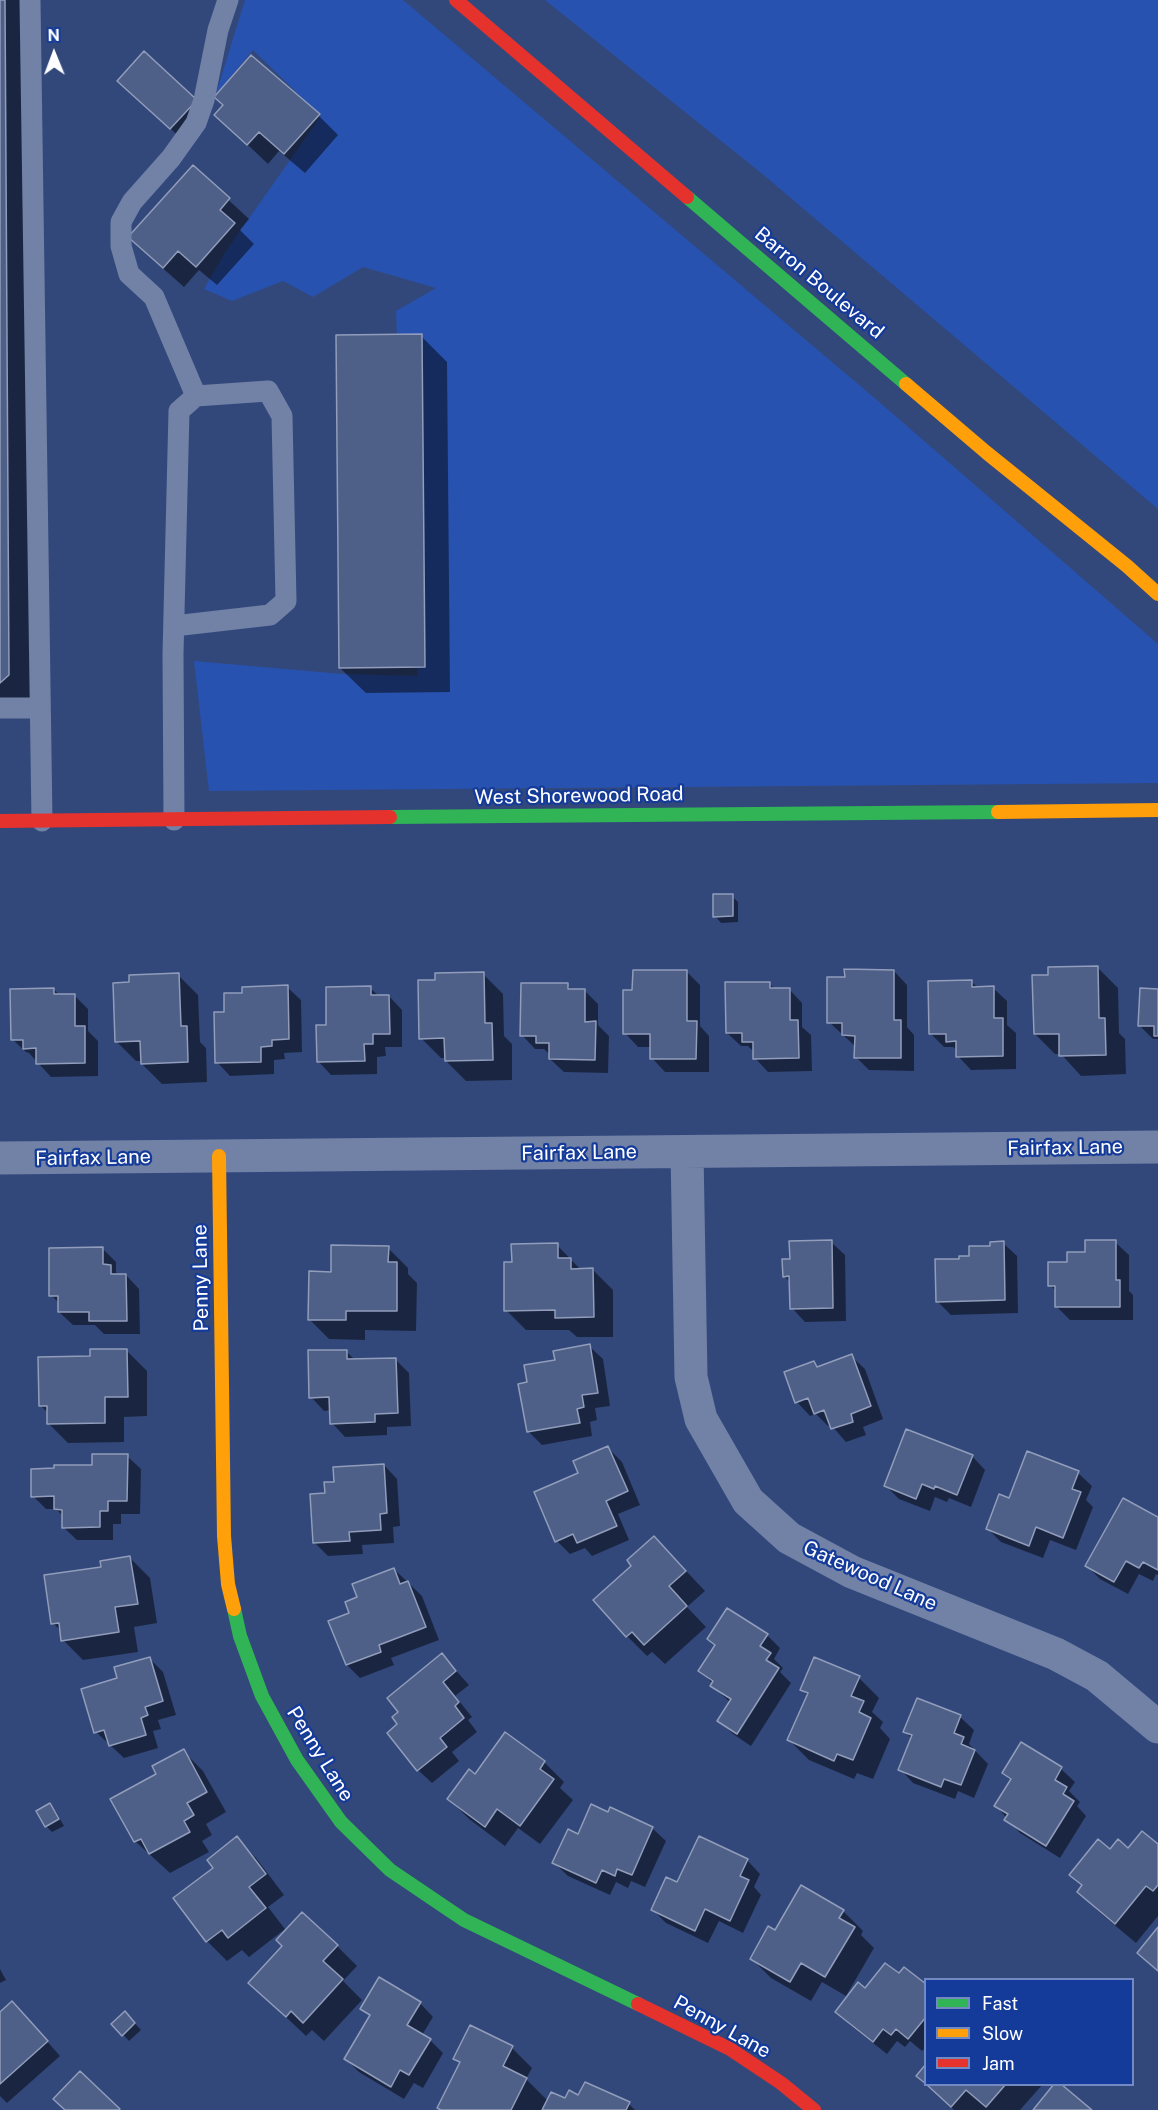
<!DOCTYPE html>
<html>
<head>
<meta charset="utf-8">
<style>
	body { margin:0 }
	#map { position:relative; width:1158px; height:2110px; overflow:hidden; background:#32487b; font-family:"Public Sans",sans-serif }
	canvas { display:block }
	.legend { position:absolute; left:924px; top:1978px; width:210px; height:108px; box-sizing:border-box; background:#143b99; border:2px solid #7289c2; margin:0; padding:8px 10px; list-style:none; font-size:18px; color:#fff }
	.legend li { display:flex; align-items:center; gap:12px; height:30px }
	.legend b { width:30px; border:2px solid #7289c2 }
	.north { position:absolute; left:24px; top:24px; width:60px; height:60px; -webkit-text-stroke:4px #143b99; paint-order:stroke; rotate:359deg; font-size:16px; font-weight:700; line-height:24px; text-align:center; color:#fff }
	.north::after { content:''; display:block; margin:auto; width:21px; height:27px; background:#fff; clip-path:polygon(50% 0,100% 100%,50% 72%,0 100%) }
</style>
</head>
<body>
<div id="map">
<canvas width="1158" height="2110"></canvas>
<ul class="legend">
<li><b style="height:8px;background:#30b455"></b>Fast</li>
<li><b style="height:8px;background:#ff9f0a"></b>Slow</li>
<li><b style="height:8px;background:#e5322d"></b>Jam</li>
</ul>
<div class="north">N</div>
</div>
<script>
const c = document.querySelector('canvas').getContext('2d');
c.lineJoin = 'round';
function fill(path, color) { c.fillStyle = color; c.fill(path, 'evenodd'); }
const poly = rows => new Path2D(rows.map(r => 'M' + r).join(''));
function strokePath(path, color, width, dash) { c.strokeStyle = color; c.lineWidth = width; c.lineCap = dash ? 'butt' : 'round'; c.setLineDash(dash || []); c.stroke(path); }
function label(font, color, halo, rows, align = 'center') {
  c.font = font + ' "Public Sans",sans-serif'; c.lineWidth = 4.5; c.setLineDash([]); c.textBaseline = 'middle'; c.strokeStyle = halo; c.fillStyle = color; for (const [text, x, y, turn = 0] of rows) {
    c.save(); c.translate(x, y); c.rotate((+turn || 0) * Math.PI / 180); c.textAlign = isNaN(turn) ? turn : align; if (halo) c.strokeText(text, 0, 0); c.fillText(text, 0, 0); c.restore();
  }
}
const green = poly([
	[245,0,403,0,877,400,1158,644,1158,783,209,791,194,661,342,674,417,676,418,352,397,337,396,311,436,288,363,267,313,297,283,281,232,301,204,289,226,251,321,116,253,50,216,94],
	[545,0,1158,0,1158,509,760,172]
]);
const shadow = poly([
	[0,0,31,0,34,701,0,714],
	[132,94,196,101,184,141],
	[216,115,318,115,338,135,305,173,279,151,268,164],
	[193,167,249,219,240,230,254,244,217,285,199,270,184,287,150,257],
	[421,336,447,362,450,692,366,693,340,668],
	[732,896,738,902,738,922,721,923,715,916],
	[1098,968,1118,988,1119,1033,1125,1039,1126,1074,1081,1076,1061,1054,1055,1054,1035,1034,1050,977],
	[686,971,700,985,700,1026,709,1036,709,1072,665,1072,652,1058,652,1047,638,1047,625,1033,634,992],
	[894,971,907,985,907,1027,914,1035,914,1071,869,1070,856,1057,856,1047,829,1022,846,979],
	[483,974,503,994,504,1036,512,1044,512,1080,466,1081,446,1061,446,1058,441,1058,421,1038,436,981],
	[178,975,198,995,200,1042,206,1048,207,1082,162,1084,142,1064,142,1061,136,1061,116,1041],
	[971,981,978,988,993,988,1007,1001,1007,1025,1016,1033,1016,1069,971,1070,958,1056,958,1051,953,1047,944,1047,930,1033],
	[769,983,775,989,789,989,802,1003,802,1027,811,1035,812,1071,768,1072,755,1058,755,1053,748,1046,741,1046,727,1033],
	[567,985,573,991,585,991,598,1004,598,1025,609,1036,608,1073,564,1072,550,1059,550,1055,544,1049,535,1049,522,1035],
	[287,987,301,1000,302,1052,284,1053,285,1059,274,1060,274,1074,230,1076,217,1062,225,1013,244,994],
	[370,988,379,996,389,996,402,1010,402,1047,385,1047,386,1056,377,1057,377,1074,331,1075,318,1061],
	[54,989,60,996,74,995,88,1009,88,1031,98,1041,98,1076,51,1077,29,1053,26,1052,12,1039],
	[1158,990,1158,1039,1153,1039,1139,1025],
	[831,1242,845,1255,846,1321,805,1322,792,1308,791,1283,784,1276],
	[1115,1242,1129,1255,1129,1291,1133,1295,1133,1320,1070,1320,1057,1307,1057,1292,1050,1285,1069,1263,1086,1253],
	[1003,1243,1017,1256,1018,1313,951,1315,937,1301,960,1260],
	[557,1245,581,1270,593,1270,613,1290,613,1337,577,1337,569,1330,526,1330,506,1310,513,1263],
	[102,1248,116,1262,116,1272,119,1275,126,1275,139,1289,140,1334,104,1334,95,1325,73,1325,59,1312,59,1303,51,1295],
	[388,1248,408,1268,408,1274,417,1283,416,1331,365,1330,365,1340,329,1339,309,1319,332,1273],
	[589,1346,603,1359,610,1406,595,1408,597,1420,590,1422,592,1436,542,1445,528,1431,528,1384,556,1361],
	[127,1351,147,1371,147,1416,124,1417,124,1442,68,1443,48,1423,48,1413,40,1405,92,1358],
	[346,1351,356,1361,396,1360,409,1373,411,1426,387,1427,387,1435,345,1437,332,1423,331,1410,324,1411,311,1397],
	[851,1356,865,1369,883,1419,863,1427,866,1435,846,1442,831,1425,828,1426,816,1414,810,1416,797,1402,814,1363,819,1367],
	[608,1448,622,1462,640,1505,618,1514,629,1540,592,1556,585,1548,570,1554,557,1541,580,1474],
	[127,1456,141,1469,140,1514,121,1514,121,1524,113,1524,113,1540,77,1540,63,1527,64,1517,56,1509,46,1509,33,1496,55,1470,94,1466],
	[972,1456,985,1470,971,1507,949,1498,947,1502,935,1497,930,1511,899,1499,886,1486],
	[384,1465,397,1479,400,1526,393,1527,394,1543,362,1545,363,1554,328,1556,315,1543,326,1495,336,1483],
	[1078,1473,1092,1486,1086,1500,1093,1507,1076,1550,1050,1540,1043,1558,1001,1542,987,1528,1010,1500],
	[1158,1519,1158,1575,1156,1574,1153,1581,1139,1574,1128,1594,1100,1579,1087,1566],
	[130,1558,150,1578,157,1623,134,1627,138,1652,83,1660,63,1640,62,1632,53,1623,102,1568],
	[674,1558,705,1591,687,1607,706,1627,665,1664,652,1652,647,1656,627,1636],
	[394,1569,422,1596,439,1640,391,1658,394,1665,360,1678,347,1665,351,1614,359,1598],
	[767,1635,780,1648,774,1659,783,1668,780,1672,791,1683,751,1746,733,1734,719,1721,731,1703,712,1686,713,1684,700,1670,716,1646,708,1639],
	[442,1655,469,1685,455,1696,472,1717,468,1720,477,1732,452,1752,459,1761,432,1783,418,1770,399,1724],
	[149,1658,163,1672,176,1715,158,1720,161,1729,153,1731,158,1748,124,1758,96,1732,119,1679],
	[859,1678,879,1698,872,1712,883,1722,880,1728,890,1739,873,1779,857,1773,854,1779,809,1760,789,1740,808,1696,801,1689],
	[960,1717,974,1730,969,1744,988,1764,974,1798,958,1791,955,1799,913,1783,900,1769,912,1739,905,1731],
	[1022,1744,1061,1769,1075,1782,1069,1791,1080,1802,1077,1806,1086,1816,1060,1858,1020,1833,996,1806,1011,1781,1004,1773],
	[183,1751,203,1771,226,1812,206,1824,212,1835,202,1841,209,1852,170,1873,135,1841,158,1774],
	[544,1762,564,1782,560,1788,573,1800,540,1844,518,1828,505,1846,469,1819,449,1799,475,1776],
	[50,1805,56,1812,64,1826,52,1832,46,1826],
	[652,1828,666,1841,645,1887,631,1881,628,1888,616,1882,610,1895,568,1876,554,1863,579,1836],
	[236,1838,256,1858,284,1895,268,1907,285,1929,249,1957,242,1950,227,1961,207,1941,215,1868],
	[1158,1846,1158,1916,1136,1943,1099,1912,1079,1892,1083,1887,1071,1874,1110,1851],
	[747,1860,760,1874,754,1887,761,1895,743,1933,719,1921,708,1943,666,1923,653,1910,678,1884],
	[843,1911,863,1931,861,1935,874,1948,846,1996,822,1982,811,2001,771,1978,751,1958,775,1932],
	[337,1946,357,1966,343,1981,362,2000,324,2041,312,2030,306,2036,250,1983],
	[0,1969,6,1980,0,1983],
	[899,1975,926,1986,926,2047,922,2051,910,2041,905,2047,897,2041,887,2054,850,2025,837,2012,865,1990],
	[420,2003,433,2017,422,2035,430,2040,443,2053,423,2088,414,2083,404,2099,359,2072,346,2059,371,2017,362,2009],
	[0,2013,25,2016,60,2056,7,2103,0,2096],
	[131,2019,141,2030,129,2041,113,2024],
	[512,2048,532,2068,526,2079,548,2101,579,2097,629,2104,635,2110,441,2110,461,2064,455,2059],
	[927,2084,1043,2084,1020,2110,954,2110]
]);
const building = poly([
	[0,0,5,0,9,675,0,683,0,0],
	[144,51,197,100,170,129,117,81,144,51],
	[251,55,320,114,284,154,259,132,247,145,214,115,223,105,214,97,251,55],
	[193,165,230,198,220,210,235,223,196,267,178,251,163,268,128,237,193,165],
	[422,334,425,667,339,668,336,335,422,334],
	[713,894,733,894,733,916,713,917,713,894],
	[1098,966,1099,1018,1105,1018,1106,1055,1059,1056,1059,1034,1034,1034,1032,975,1048,975,1048,967,1098,966],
	[844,969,894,970,894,1020,901,1020,901,1058,854,1058,855,1036,842,1035,842,1023,827,1023,827,977,845,977,844,969],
	[633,970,687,970,687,1021,697,1021,696,1059,650,1059,650,1034,623,1034,623,990,632,990,633,970],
	[484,972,485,1023,492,1023,493,1060,445,1061,444,1038,419,1039,418,980,435,980,435,973,484,972],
	[179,973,181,1026,187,1026,188,1062,141,1064,140,1041,115,1042,113,983,129,982,129,975,179,973],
	[972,980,972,987,994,986,994,1018,1003,1018,1003,1056,956,1057,956,1041,946,1042,946,1034,929,1034,928,981,972,980],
	[725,982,770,982,770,988,790,988,790,1020,798,1020,799,1058,753,1059,753,1042,742,1042,742,1033,726,1033,725,982],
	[521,983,568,983,568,989,585,989,585,1022,596,1021,595,1060,549,1059,549,1043,536,1043,536,1036,520,1036,521,983],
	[288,985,289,1039,272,1040,272,1046,261,1047,261,1062,215,1063,214,1012,224,1012,224,993,242,993,242,987,288,985],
	[371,986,371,995,389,995,390,1034,373,1034,373,1044,364,1044,365,1061,317,1062,316,1025,326,1025,326,987,371,986],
	[54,988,54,994,75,994,75,1026,85,1026,85,1063,36,1064,36,1048,23,1049,23,1040,11,1040,10,989,54,988],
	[1140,988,1158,989,1158,1036,1154,1036,1154,1026,1138,1026,1140,988],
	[832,1240,833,1308,790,1309,789,1276,783,1277,782,1259,790,1259,789,1241,832,1240],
	[1085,1240,1116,1240,1116,1280,1120,1280,1120,1307,1055,1307,1055,1286,1048,1286,1048,1262,1067,1262,1067,1252,1085,1252,1085,1240],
	[1004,1241,1005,1300,936,1302,935,1259,959,1259,959,1256,969,1256,969,1246,990,1246,990,1242,1004,1241],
	[558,1243,558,1258,571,1258,571,1269,593,1268,594,1317,555,1318,555,1310,504,1311,504,1262,512,1262,511,1244,558,1243],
	[331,1245,389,1246,388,1262,397,1262,397,1311,346,1311,346,1320,308,1320,309,1271,331,1272,331,1245],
	[103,1247,103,1264,111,1265,111,1274,126,1274,127,1321,89,1321,89,1312,58,1312,58,1296,49,1296,49,1248,103,1247],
	[590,1344,598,1393,582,1395,584,1407,577,1409,580,1423,527,1432,518,1384,527,1382,524,1365,555,1360,553,1351,590,1344],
	[90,1349,127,1349,128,1397,105,1397,105,1423,47,1424,47,1406,39,1406,38,1357,90,1356,90,1349],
	[308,1350,347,1350,347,1359,396,1358,398,1413,375,1414,375,1422,330,1424,329,1397,309,1398,308,1350],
	[852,1354,871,1406,851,1414,853,1422,831,1429,824,1410,814,1414,808,1398,795,1403,784,1372,814,1361,817,1367,852,1354],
	[906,1429,973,1455,957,1495,935,1486,934,1489,922,1484,916,1499,884,1486,906,1429],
	[608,1446,628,1491,606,1501,617,1526,577,1543,573,1534,555,1542,534,1492,578,1473,573,1461,608,1446],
	[1027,1451,1079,1471,1072,1489,1081,1492,1063,1538,1036,1527,1029,1546,986,1529,999,1494,1009,1498,1027,1451],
	[92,1454,128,1454,127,1501,108,1501,108,1511,100,1511,100,1527,62,1528,62,1510,54,1509,54,1496,31,1497,31,1469,54,1468,54,1465,92,1465,92,1454],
	[384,1464,387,1513,380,1514,381,1530,349,1532,350,1541,313,1543,310,1494,325,1493,324,1482,334,1482,333,1467,384,1464],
	[1123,1498,1158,1517,1158,1570,1143,1562,1139,1568,1126,1561,1114,1582,1085,1566,1123,1498],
	[654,1536,686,1571,669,1586,687,1606,644,1645,632,1632,626,1637,593,1600,631,1566,627,1560,654,1536],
	[130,1556,138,1604,115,1607,119,1632,61,1641,59,1623,51,1624,44,1575,101,1567,100,1561,130,1556],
	[394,1568,400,1584,408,1581,426,1627,379,1645,381,1652,346,1665,328,1621,349,1613,345,1602,357,1597,352,1584,394,1568],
	[727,1608,768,1634,760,1646,771,1653,766,1660,779,1668,737,1734,717,1721,731,1699,710,1686,713,1681,698,1671,715,1645,707,1639,727,1608],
	[442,1653,456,1671,443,1682,459,1702,455,1706,464,1718,440,1738,447,1747,417,1771,387,1733,397,1724,392,1717,398,1712,387,1698,442,1653],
	[150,1657,163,1701,145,1707,148,1715,141,1718,146,1735,109,1746,104,1730,94,1733,81,1689,117,1678,114,1667,150,1657],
	[814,1657,860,1676,851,1696,864,1701,859,1712,871,1718,853,1760,837,1754,834,1761,787,1740,808,1693,800,1690,814,1657],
	[917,1698,961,1715,954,1733,964,1737,961,1744,975,1750,961,1785,944,1779,941,1787,898,1770,912,1735,903,1732,917,1698],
	[505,1732,545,1761,540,1769,554,1779,520,1826,497,1809,485,1827,447,1799,469,1769,475,1774,505,1732],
	[1021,1742,1062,1767,1055,1780,1067,1787,1063,1794,1074,1801,1046,1846,1004,1820,1008,1814,994,1806,1011,1779,1002,1773,1021,1742],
	[184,1749,207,1792,187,1803,194,1815,184,1821,190,1832,149,1854,141,1839,134,1842,110,1799,156,1774,152,1766,184,1749],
	[50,1803,59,1819,45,1827,36,1811,50,1803],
	[591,1804,608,1812,610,1807,653,1827,632,1875,617,1869,615,1876,602,1870,596,1883,552,1863,568,1829,578,1834,591,1804],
	[1142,1831,1158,1844,1158,1885,1153,1891,1146,1886,1115,1924,1077,1892,1082,1885,1069,1875,1098,1839,1110,1849,1118,1839,1128,1848,1142,1831],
	[237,1836,266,1874,249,1887,266,1908,228,1938,222,1930,206,1942,173,1898,213,1868,207,1860,237,1836],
	[699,1836,748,1859,740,1876,749,1880,730,1921,705,1909,695,1931,651,1910,666,1877,677,1882,699,1836],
	[801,1885,844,1910,839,1918,855,1927,825,1977,801,1963,790,1982,750,1959,768,1926,775,1930,801,1885],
	[302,1912,338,1945,323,1961,343,1979,303,2023,291,2011,286,2017,248,1983,282,1946,276,1940,302,1912],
	[1158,1927,1158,1971,1137,1953,1158,1927],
	[885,1963,899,1973,904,1967,926,1984,926,2017,908,2039,896,2029,891,2035,883,2029,873,2042,835,2012,858,1982,865,1988,885,1963],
	[379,1977,421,2002,407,2025,431,2039,409,2075,400,2070,391,2087,344,2059,370,2015,360,2009,379,1977],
	[12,2001,48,2041,0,2084,0,2012,12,2001],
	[125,2011,135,2023,122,2036,111,2024,125,2011],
	[470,2025,513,2046,503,2066,527,2078,511,2110,441,2110,437,2108,460,2062,453,2059,470,2025],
	[926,2064,926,2084,916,2076,926,2064],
	[80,2071,120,2109,119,2110,65,2110,53,2099,80,2071],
	[585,2082,630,2102,626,2110,542,2110,551,2092,565,2098,569,2090,578,2095,585,2082],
	[926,2084,1006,2084,986,2107,966,2090,951,2107,926,2084],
	[1054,2084,1061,2084,1092,2110,1033,2110,1054,2084]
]);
const lane = poly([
	[30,0,42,821],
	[196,396,154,297,129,274,121,246,121,222,132,202,171,158,196,123,204,100,218,30,228,0],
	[174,626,270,615,286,601,282,416,268,391,196,396,179,411,173,654,174,820],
	[0,708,40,708]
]);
const street = poly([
	[687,1152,691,1377,701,1419,748,1501,789,1538,852,1572,1056,1654,1097,1676,1158,1727],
	[0,1158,1158,1147]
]);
const fast = poly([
	[687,197,906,384],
	[390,817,998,812],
	[234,1609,240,1636,262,1696,297,1760,341,1822,390,1870,464,1920,638,2004]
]);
const slow = poly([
	[906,384,987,453,1127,566,1158,594],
	[998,812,1158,810],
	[219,1156,224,1536,228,1584,234,1609]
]);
const jam = poly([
	[456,0,687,197],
	[0,821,390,817],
	[638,2004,730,2049,781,2083,814,2110]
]);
const streetNames = [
	["Barron Boulevard",819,283,40],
	["West Shorewood Road",579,796,-1],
	["Fairfax Lane",1065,1148,-1],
	["Fairfax Lane",579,1153,-1],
	["Fairfax Lane",93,1158,-1],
	["Penny Lane",201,1278,-91],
	["Gatewood Lane",870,1576,24],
	["Penny Lane",320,1754,58],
	["Penny Lane",722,2027,29]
];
fill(green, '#2852af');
fill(shadow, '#0007');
fill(building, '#4e5f88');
strokePath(building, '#919dba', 1.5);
strokePath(lane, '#7281a6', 21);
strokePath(street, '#7281a6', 33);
strokePath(fast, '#30b455', 14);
strokePath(slow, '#ff9f0a', 14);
strokePath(jam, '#e5322d', 14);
label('20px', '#fff', '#143b99', streetNames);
</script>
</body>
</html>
